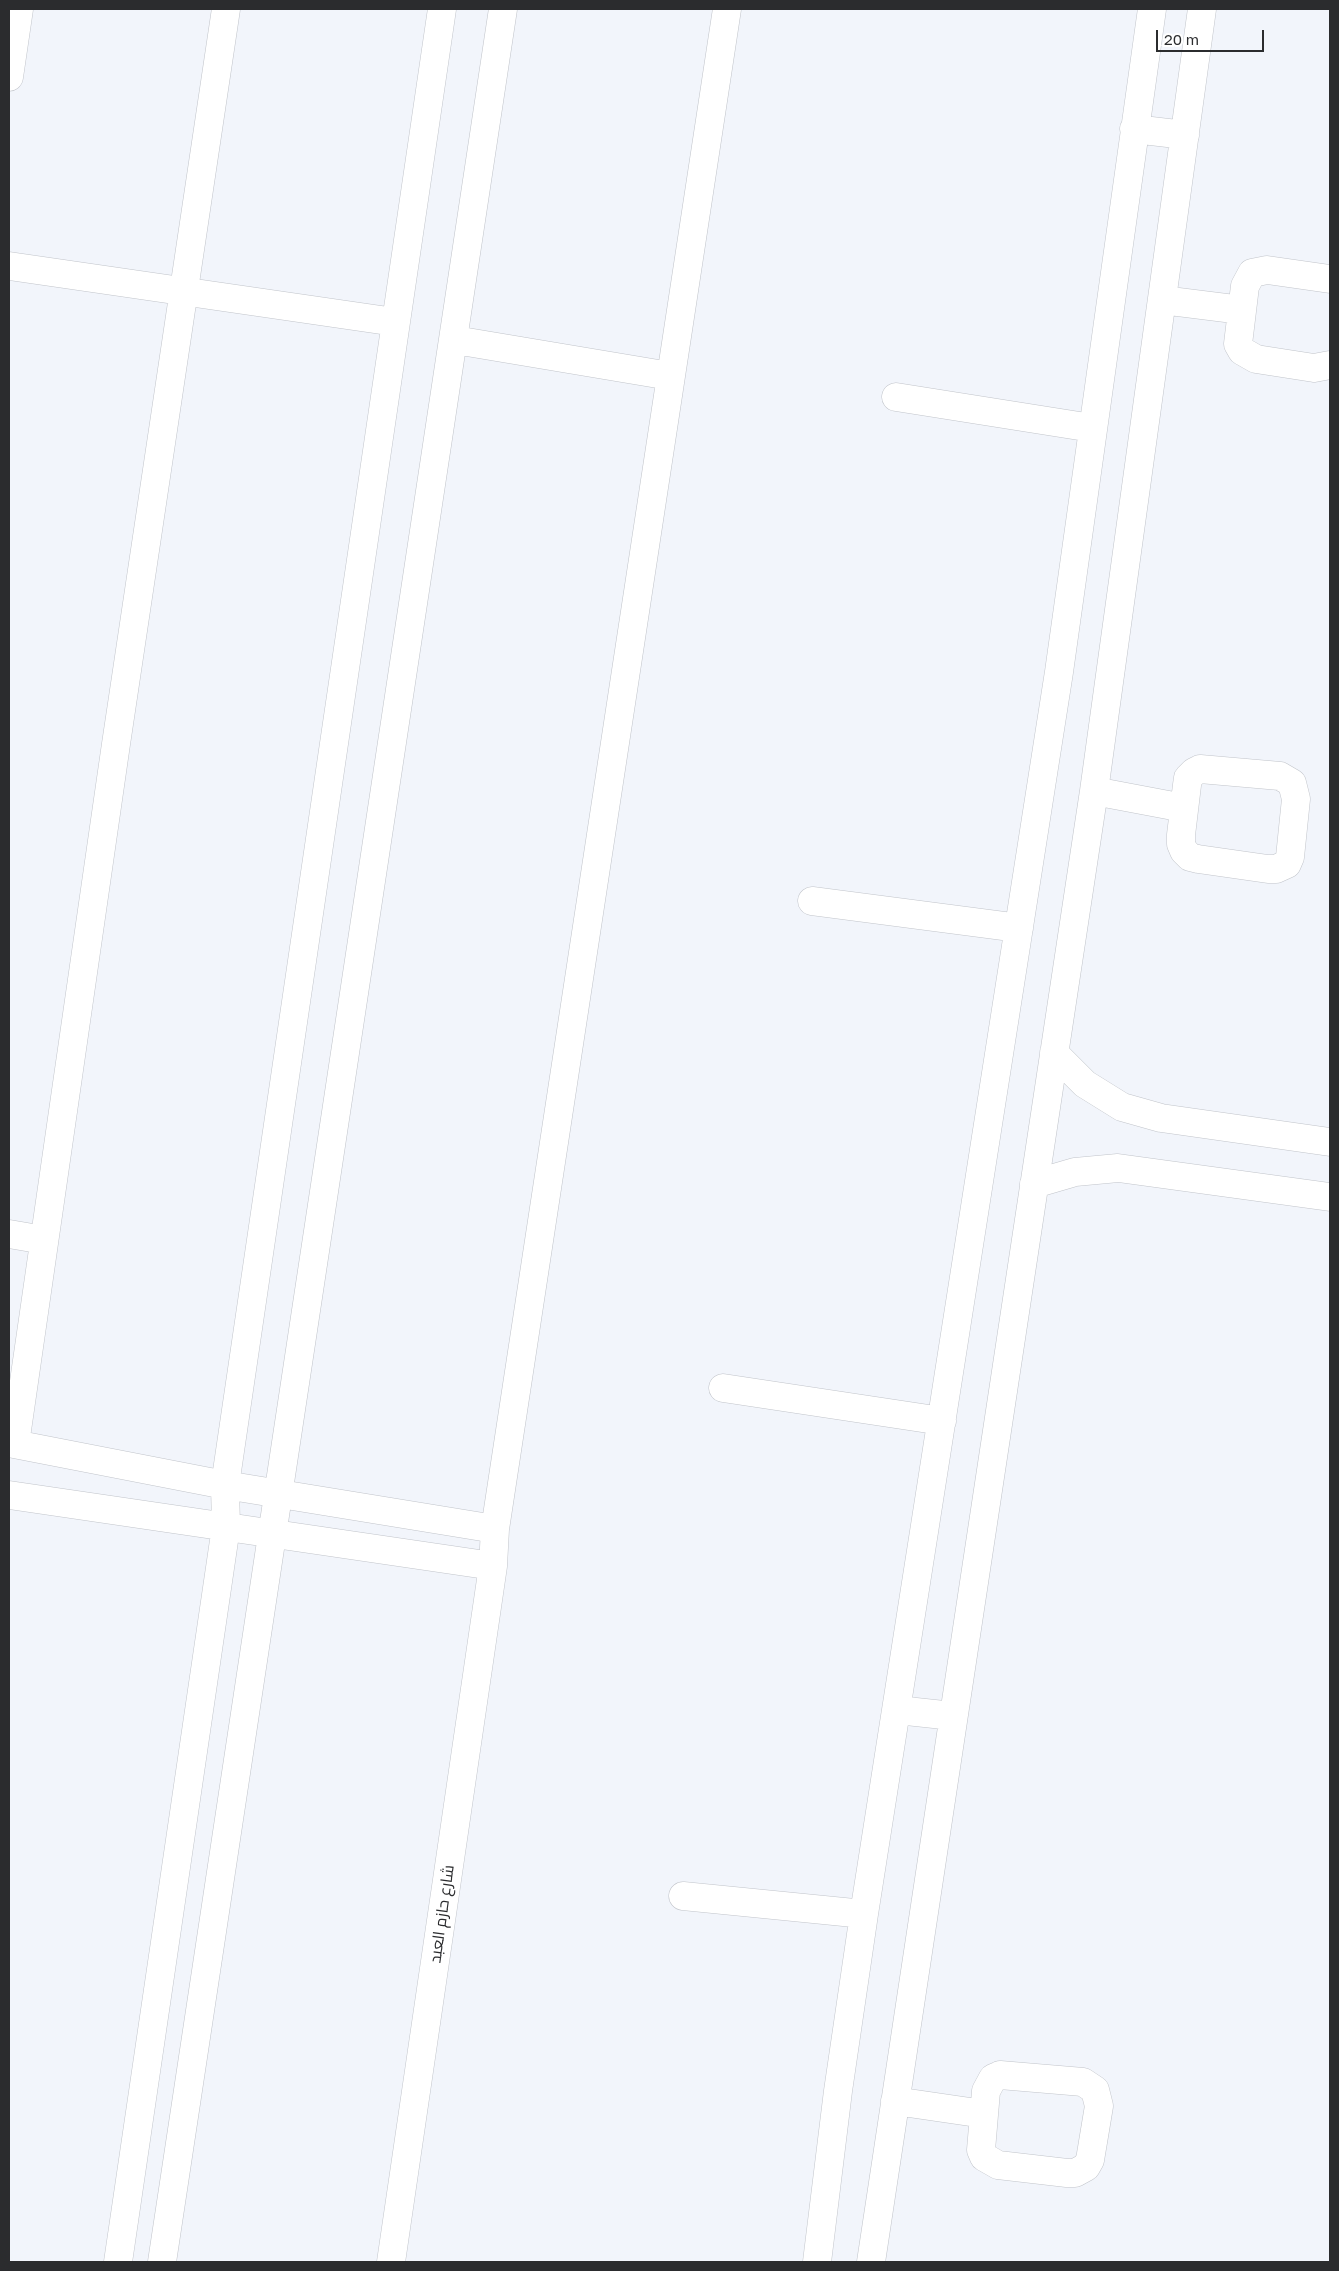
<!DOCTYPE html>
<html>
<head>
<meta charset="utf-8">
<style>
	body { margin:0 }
	#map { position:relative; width:1339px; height:2271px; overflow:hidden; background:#f2f5fb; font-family:"Golos Text",sans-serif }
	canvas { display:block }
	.frame { position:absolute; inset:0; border:10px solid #2b2c2e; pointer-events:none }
	.scale { position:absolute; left:1156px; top:30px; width:108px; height:22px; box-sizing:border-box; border:2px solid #2b2c2e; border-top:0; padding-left:6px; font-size:15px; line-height:18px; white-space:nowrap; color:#2b2c2e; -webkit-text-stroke:4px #fff; paint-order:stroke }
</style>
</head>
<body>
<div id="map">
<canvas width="1339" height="2271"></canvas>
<div class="frame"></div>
<div class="scale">20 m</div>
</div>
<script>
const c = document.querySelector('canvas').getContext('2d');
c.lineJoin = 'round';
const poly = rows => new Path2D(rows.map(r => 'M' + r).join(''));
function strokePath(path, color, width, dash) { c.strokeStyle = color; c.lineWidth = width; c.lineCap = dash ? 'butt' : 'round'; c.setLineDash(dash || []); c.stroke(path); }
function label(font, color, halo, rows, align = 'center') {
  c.font = font + ' "Golos Text",Cairo,sans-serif'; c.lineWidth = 5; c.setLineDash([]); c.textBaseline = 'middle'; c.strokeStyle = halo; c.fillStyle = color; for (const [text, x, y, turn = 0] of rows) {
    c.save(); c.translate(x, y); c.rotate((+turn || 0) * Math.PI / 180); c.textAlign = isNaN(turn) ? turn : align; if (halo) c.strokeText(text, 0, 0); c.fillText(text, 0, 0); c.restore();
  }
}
const minor = poly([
	[9,77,19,9],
	[1134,129,1185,135],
	[9,266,395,322],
	[1330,279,1267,270,1252,273,1245,286,1238,344,1242,351,1256,359,1314,368,1330,365],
	[1162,300,1242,310],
	[455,340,670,376],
	[896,397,1092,428],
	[1200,769,1280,776,1292,783,1296,799,1290,857,1287,864,1276,869,1268,869,1198,859,1190,857,1184,851,1181,844,1181,835,1187,785,1188,778,1194,772,1200,769],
	[1094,791,1184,808],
	[812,901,1019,928],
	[1054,1053,1085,1084,1122,1107,1161,1118,1330,1142],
	[1034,1184,1075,1172,1118,1168,1330,1197],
	[9,1234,44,1240],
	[723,1388,942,1421],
	[9,1443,225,1485,495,1529],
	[15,1444,116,744,226,9],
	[9,1495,493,1566],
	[897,1710,953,1716],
	[683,1896,864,1914],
	[1000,2075,1083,2082,1095,2090,1099,2106,1090,2160,1086,2167,1075,2173,1067,2173,998,2165,984,2157,981,2150,986,2091,993,2078,1000,2075],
	[895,2101,984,2114],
	[118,2262,226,1527,225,1485,442,9],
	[162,2262,503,9],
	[391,2262,493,1566,495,1529,727,9],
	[817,2262,838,2091,864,1914,1059,672,1152,9],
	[871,2262,1094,791,1202,9]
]);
const streetNames = [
	["شارع حازم العبد",442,1914,-82]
];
strokePath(minor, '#c1c4ca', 29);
strokePath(minor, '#fff', 28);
label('16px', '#2b2c2e', '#fff', streetNames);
</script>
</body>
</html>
